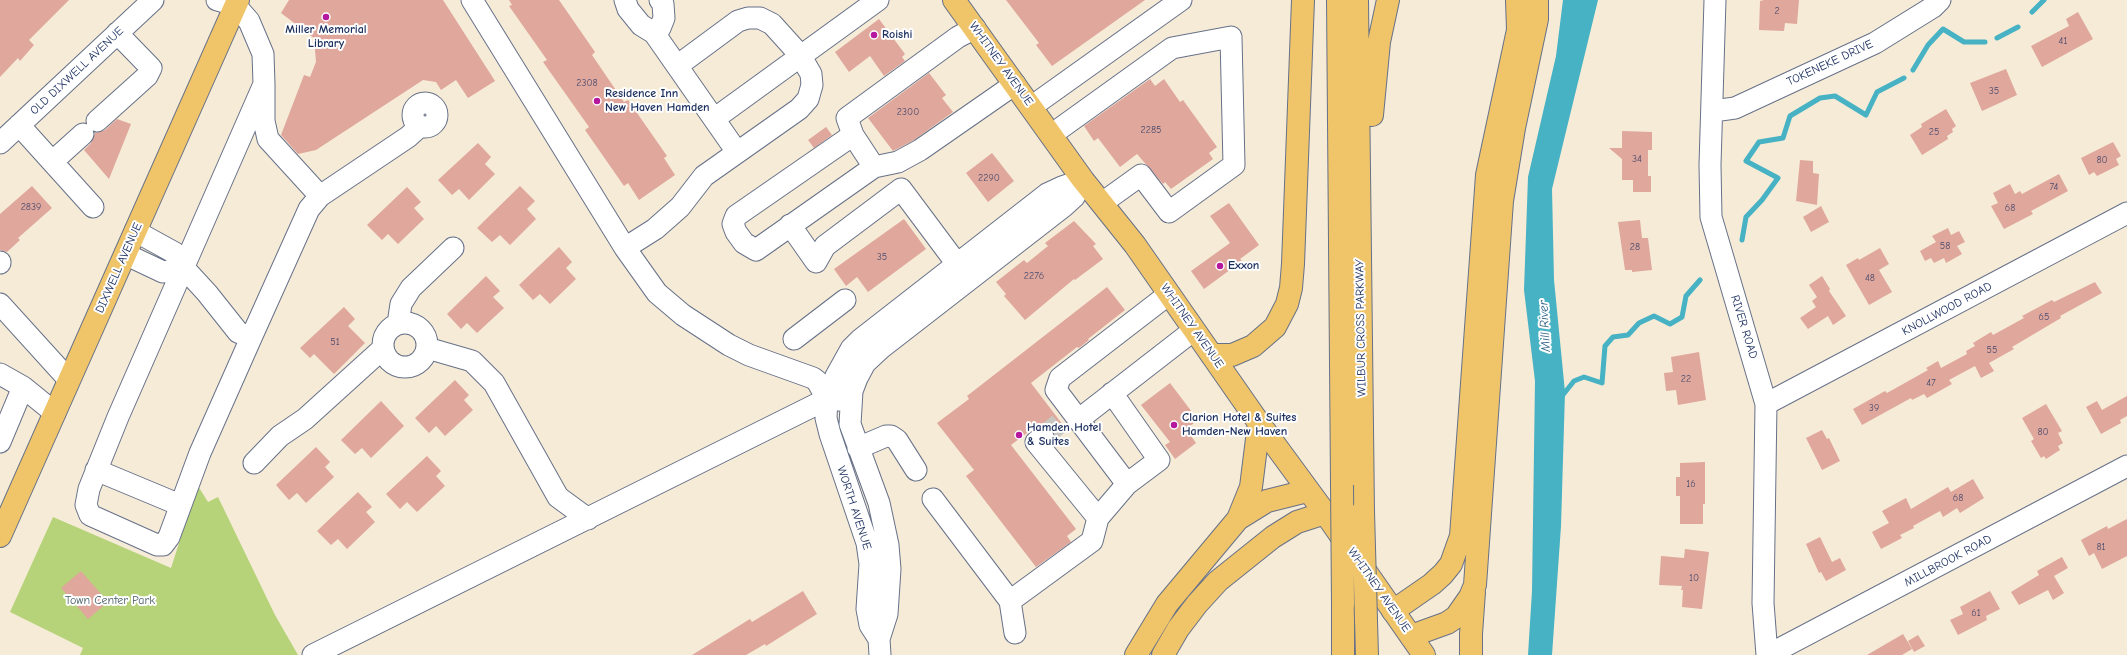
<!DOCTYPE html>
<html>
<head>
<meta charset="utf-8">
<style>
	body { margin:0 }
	canvas { display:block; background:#f5ebd7 }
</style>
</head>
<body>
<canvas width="2127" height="655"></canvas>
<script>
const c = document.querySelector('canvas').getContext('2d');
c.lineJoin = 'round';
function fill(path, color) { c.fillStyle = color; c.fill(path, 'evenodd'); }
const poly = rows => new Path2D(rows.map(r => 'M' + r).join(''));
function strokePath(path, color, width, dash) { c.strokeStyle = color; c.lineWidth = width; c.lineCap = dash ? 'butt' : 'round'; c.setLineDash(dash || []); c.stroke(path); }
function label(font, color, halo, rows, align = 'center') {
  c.font = font + ' "Comic Neue",sans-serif'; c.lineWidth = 4; c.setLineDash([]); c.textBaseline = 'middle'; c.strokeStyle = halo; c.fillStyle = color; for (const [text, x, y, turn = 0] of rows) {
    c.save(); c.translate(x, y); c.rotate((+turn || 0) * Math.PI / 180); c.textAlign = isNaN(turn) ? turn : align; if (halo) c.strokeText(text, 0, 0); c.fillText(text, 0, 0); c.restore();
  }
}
const green = poly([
	[198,486,208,502,218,497,275,615,298,655,80,655,83,648,10,612,53,517,171,568,188,515,187,512]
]);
const water = poly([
	[1563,0,1598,0,1552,189,1554,280,1565,392,1561,526,1552,655,1528,655,1532,591,1535,381,1524,290,1528,177,1556,56]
]);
const stream = poly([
	[2032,12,2044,0],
	[1997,38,2018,27],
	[1913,70,1928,45,1943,29,1964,42,1985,42],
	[1742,240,1746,217,1762,200,1778,178,1746,161,1759,142,1783,138,1790,116,1820,98,1835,96,1866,115,1877,92,1904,78],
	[1562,396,1574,381,1584,377,1602,383,1605,346,1613,337,1628,335,1639,323,1654,316,1670,324,1682,317,1686,296,1700,280]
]);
const building = poly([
	[0,0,69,0,29,40,34,45,20,61,18,58,0,77],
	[289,0,443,0,495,81,468,98,456,80,441,90,436,82,423,80,316,150,298,154,281,135,304,75,310,77,316,62,314,38,281,13],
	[509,0,559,0,595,52,592,55,624,102,628,100,667,156,664,158,675,175,639,200,628,183,624,186,585,130,589,127,543,62,547,60,509,6,512,5],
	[1006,0,1145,0,1052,66,1036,45,1039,43],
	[1764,0,1799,0,1797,24,1785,23,1784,31,1759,30,1760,1],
	[2078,12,2093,39,2042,67,2031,46,2069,26,2066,19],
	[879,19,905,54,902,57,905,61,884,76,870,56,849,72,835,52],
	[2006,69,2017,95,1982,111,1970,83],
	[929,73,946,95,942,98,953,112,914,140,893,151,868,118],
	[1150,79,1155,86,1164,79,1180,102,1183,100,1217,147,1209,153,1213,159,1171,189,1165,182,1163,184,1137,154,1120,167,1098,138,1094,141,1084,126],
	[1946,109,1956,126,1952,129,1953,132,1947,136,1948,139,1922,155,1910,135,1922,127,1921,124],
	[117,119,131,124,109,179,84,150,91,143,95,133,105,130],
	[826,127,832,135,814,148,808,140],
	[1622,131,1652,132,1652,150,1648,150,1648,176,1651,176,1651,192,1633,192,1633,180,1622,180,1622,159,1609,148,1622,148],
	[2113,142,2121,156,2116,159,2119,165,2097,176,2094,172,2089,175,2081,158],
	[478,143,491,157,485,164,495,174,469,200,459,189,452,195,438,180],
	[992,153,1014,181,988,202,966,173],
	[1800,160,1813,161,1813,173,1819,174,1817,205,1796,201],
	[2059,174,2068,191,2031,211,2033,214,2004,229,1991,206,1998,203,1993,193,2010,184,2015,194,2020,191,2022,194],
	[32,186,52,208,18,238,20,240,7,252,0,250,0,214],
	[520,186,535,201,527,209,536,219,510,245,500,235,492,242,477,228],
	[407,187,421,202,414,208,424,219,398,244,388,234,382,240,367,225],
	[1229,203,1259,245,1240,259,1242,261,1204,289,1191,271,1230,243,1210,216],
	[1821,206,1829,222,1811,232,1803,217],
	[904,219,926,249,868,292,857,277,846,286,834,269],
	[1640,220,1642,238,1648,238,1652,270,1632,272,1632,270,1625,270,1618,222],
	[1074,221,1096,244,1093,246,1103,259,1075,280,1074,279,1025,320,1004,296,1006,294,996,282,1024,260,1027,263,1048,246,1045,243],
	[1948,228,1951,235,1959,231,1965,242,1957,246,1962,254,1946,263,1944,258,1934,263,1931,258,1925,261,1920,251,1936,242,1932,236],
	[559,247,572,262,566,268,576,279,550,304,540,294,533,300,519,285],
	[1880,248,1889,264,1879,270,1892,292,1869,305,1846,265,1858,258,1859,260],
	[486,276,500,291,493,297,504,308,477,333,467,323,461,329,447,314],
	[1822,276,1830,289,1829,291,1846,316,1833,325,1828,316,1808,329,1800,318,1816,307,1812,301,1817,297,1809,285],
	[2095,282,2102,293,2060,316,2061,318,2012,347,2014,349,1989,363,1994,371,1981,378,1975,366,1949,380,1952,384,1927,398,1924,394,1912,400,1911,398,1862,425,1853,409,1885,391,1887,393,1928,370,1926,368,1938,361,1941,368,1967,354,1966,351,1975,346,1973,343,1991,332,1993,335,2024,318,2022,316,2052,300,2054,302],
	[1107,287,1125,310,1088,339,1089,340,1079,348,1077,347,1031,383,1066,429,1055,438,1053,430,1048,426,1035,427,1011,445,1076,529,1067,536,1071,542,1036,567,966,476,974,470,937,423,969,399,967,396],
	[344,307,355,319,348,326,365,343,334,374,314,354,310,358,300,348],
	[1699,352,1706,400,1678,405,1676,390,1666,391,1664,373,1673,372,1671,357],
	[455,380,469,395,464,400,473,410,445,436,436,426,429,433,415,418],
	[1170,383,1198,420,1186,429,1196,443,1175,459,1165,445,1170,442,1141,405],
	[2127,396,2127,416,2120,420,2121,423,2101,434,2086,407,2097,401,2102,410],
	[381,401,404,426,371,458,362,448,355,454,341,440],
	[2046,404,2062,431,2058,433,2063,443,2058,446,2060,450,2046,459,2044,456,2041,458,2031,441,2034,439,2022,418],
	[1822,430,1827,439,1829,438,1840,461,1822,470,1806,438],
	[316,447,330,462,325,467,334,477,306,503,297,493,289,500,276,485],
	[427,456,441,471,436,476,445,486,417,512,407,502,400,509,386,494],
	[1705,462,1705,504,1703,504,1703,524,1680,524,1680,496,1676,496,1676,477,1680,477,1680,463],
	[1973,479,1984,498,1960,513,1957,508,1943,517,1940,511,1913,526,1914,528,1900,535,1902,538,1881,549,1872,532,1889,523,1882,511,1906,498,1911,509,1948,487,1951,492],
	[358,492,372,507,366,512,375,522,347,549,338,539,331,545,317,531],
	[2127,519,2127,556,2102,569,2094,553,2089,556,2081,540,2107,526,2108,529],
	[1820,537,1832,562,1840,558,1846,570,1826,581,1821,572,1819,573,1806,544],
	[1685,549,1709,552,1702,609,1682,607,1683,590,1681,590,1682,586,1659,585,1661,556,1684,558],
	[2062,557,2068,568,2054,576,2064,593,2053,600,2048,590,2019,605,2011,592,2039,575,2037,571],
	[81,571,108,602,88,619,61,588],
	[803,591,817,614,766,646,765,644,746,655,692,655,750,619,752,622],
	[1990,591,2000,609,1986,616,1987,620,1958,635,1950,620,1963,614,1960,607],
	[1903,634,1912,649,1902,655,1867,655],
	[1918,635,1925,646,1914,652,1908,641]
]);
const minorTunnel = poly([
	[1043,437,1061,422]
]);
const minor = poly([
	[217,0,235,5,249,21,263,54,264,84,264,121,268,139,320,196,309,209,251,338,200,453,169,537,163,545,157,545,90,515,86,505,89,489,118,417,264,84],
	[472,0,625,248,657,293,683,315,729,345,749,355,813,378,817,381,827,399],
	[625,0,628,9,641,25,654,33,714,119,878,0],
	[1715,0,1710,165,1711,217,1766,404,1763,603,1767,655],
	[975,28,958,37,847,118,853,135,736,216,733,224,736,232,744,243,756,250,874,167,898,162,920,150,1015,84],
	[654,33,660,28,664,18,663,4,660,0],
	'413 115a12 12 0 1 1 24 0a12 12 0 1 1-24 0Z',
	[1031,107,1181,0],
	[1713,111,1735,108,1875,43,1933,7,1940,0],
	[714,119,737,152],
	[97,121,147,76,151,68,117,33],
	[19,125,93,207],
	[853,135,874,167],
	[1051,135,1172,48,1231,37,1234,165,1169,212,1141,175,1102,203],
	[0,143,153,0],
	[53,161,83,134],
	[320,196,408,137,419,127],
	[790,225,816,262,825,246,901,189,957,264],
	[135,231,175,253,184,268,207,293,238,332,251,338],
	[625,248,655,229,680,207,704,176,799,109,808,99,812,85,811,74,800,55,772,24,760,18,748,18,738,21,677,66],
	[125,254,163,272,184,268],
	[0,262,0,263],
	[0,304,69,380],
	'383 345a22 22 0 1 1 44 0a22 22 0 1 1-44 0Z',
	[398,324,401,304,411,288,453,248],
	[794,339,845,300],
	[427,348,472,361,494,383,558,497,588,519],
	[0,374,23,387,0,442],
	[23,387,55,413],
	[1112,393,1159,460,1127,484],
	[1766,404,2127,213],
	[1078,420,1194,330],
	[1043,437,1036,442,1098,518],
	[858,448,886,436,891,436,897,440,916,470],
	[254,463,280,436,305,419,379,352,383,351],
	[96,470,180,505],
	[933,499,1010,601,1092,541,1098,518,1127,484,1056,390,1060,378,1169,294],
	[1010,601,1015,633],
	[879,639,887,614,890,569,888,545,879,503,850,424,852,391,857,378,865,363,880,349,1063,207,1074,197,1083,180],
	[313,655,827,399,851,401],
	[880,655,879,639,870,625,867,609,870,564,867,543,830,434,826,418,827,399,836,376,851,349,861,339,1047,194,1062,187,1083,180],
	[1768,655,2127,466]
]);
const major = poly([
	[954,0,1083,180,1135,245,1259,423,1325,513,1424,655],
	[0,536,238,0]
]);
const highway = poly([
	[1338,0,1342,485],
	[1357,0,1363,511],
	[1372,115,1379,42,1388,0],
	[1212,355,1232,355,1253,346,1275,327,1287,304,1291,288,1293,264,1303,0],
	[1238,519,1251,487,1259,423],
	[1393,611,1432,584,1443,574,1451,564,1461,536,1487,175,1518,30,1517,0],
	[1366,620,1367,655],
	[1411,636,1447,623,1456,617,1470,597,1475,585,1502,201,1514,128,1537,19,1537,0],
	[1136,655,1167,604,1238,519,1267,501,1307,491],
	[1163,655,1178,629,1197,604,1218,581,1273,537,1297,522,1325,513],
	[1343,655,1343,604],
	[1471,655,1471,634,1474,592]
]);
const highwayBridge = poly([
	[1342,485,1343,604],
	[1363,511,1366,620]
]);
const markers = [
	[326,17,4,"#b5179e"],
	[874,35,4,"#b5179e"],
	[597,101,4,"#b5179e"],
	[1220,266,4,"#b5179e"],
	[1174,425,4,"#b5179e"],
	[1019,435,4,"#b5179e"]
];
const numberNames = [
	["2",1777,11],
	["41",2063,41],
	["2308",587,83],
	["35",1994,91],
	["2300",908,112],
	["2285",1151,130],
	["25",1934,132],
	["34",1637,159],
	["80",2102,160],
	["2290",989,178],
	["74",2054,187],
	["2839",31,207],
	["68",2010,208],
	["58",1945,246],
	["28",1635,247],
	["35",882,257],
	["2276",1034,276],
	["48",1870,278],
	["65",2044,317],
	["51",335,342],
	["55",1992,350],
	["22",1686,379],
	["47",1931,383],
	["39",1874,408],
	["80",2043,432],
	["16",1691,484],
	["68",1958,498],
	["81",2101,547],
	["10",1694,578],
	["61",1976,613]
];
const poiNames = [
	["Miller Memorial",326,30,"center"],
	["Library",326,44,"center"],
	["Roishi",882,35],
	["Residence Inn",605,94],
	["New Haven Hamden",605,108],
	["Exxon",1228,266],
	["Clarion Hotel & Suites",1182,418],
	["Hamden-New Haven",1182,432],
	["Hamden Hotel",1027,428],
	["& Suites",1027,442]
];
const streetNames = [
	["TOKENEKE DRIVE",1830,63,-25],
	["WHITNEY AVENUE",1001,64,54],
	["OLD DIXWELL AVENUE",77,71,-43],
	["DIXWELL AVENUE",119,268,-66],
	["KNOLLWOOD ROAD",1947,309,-28],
	["WHITNEY AVENUE",1192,326,55],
	["RIVER ROAD",1744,327,73],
	["WILBUR CROSS PARKWAY",1361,328,-91],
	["WORTH AVENUE",854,508,72],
	["MILLBROOK ROAD",1948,561,-28],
	["WHITNEY AVENUE",1379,590,55]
];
const parkNames = [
	["Town Center Park",110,601]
];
const waterNames = [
	["Mill River",1545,326,-93]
];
fill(green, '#b6d379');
fill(water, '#46b2c4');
strokePath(stream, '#46b2c4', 5);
fill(building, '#e0a79c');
strokePath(minorTunnel, '#c9c5bf', 21, [21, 10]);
strokePath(minor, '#677188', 23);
strokePath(major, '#677188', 24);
strokePath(highway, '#677188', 24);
strokePath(minor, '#fff', 21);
strokePath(major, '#f0c469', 22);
strokePath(highway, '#f0c469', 22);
strokePath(highwayBridge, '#677188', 24, []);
strokePath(highwayBridge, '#f0c469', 22);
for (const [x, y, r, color] of markers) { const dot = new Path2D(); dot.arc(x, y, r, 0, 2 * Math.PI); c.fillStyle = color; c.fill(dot); strokePath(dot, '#fff', 1.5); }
label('10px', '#4c4d6e', null, numberNames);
label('bold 12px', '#1b2f5e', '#fff', poiNames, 'left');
label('12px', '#1b2f5e', '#fff', streetNames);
label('12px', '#4a6066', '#fff', parkNames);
label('italic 13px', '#2a5d82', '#fff', waterNames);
</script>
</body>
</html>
